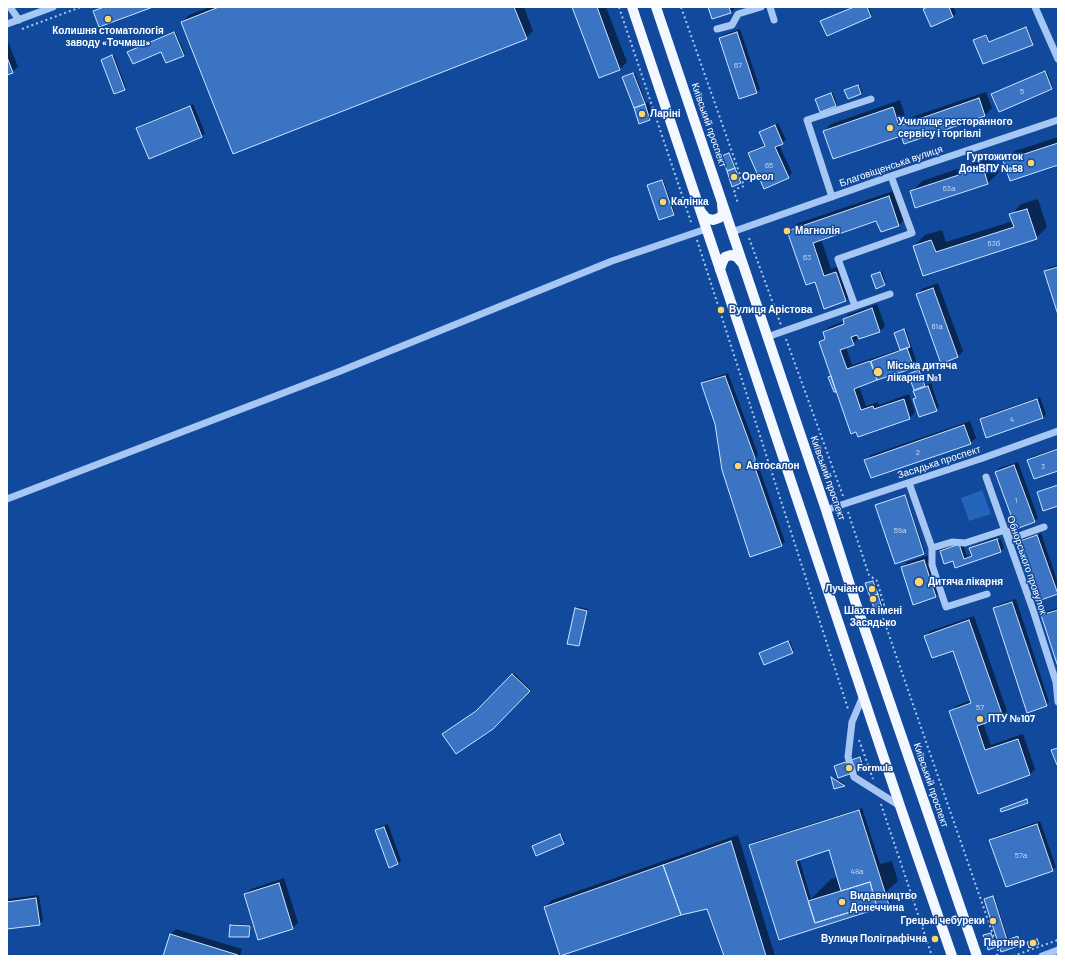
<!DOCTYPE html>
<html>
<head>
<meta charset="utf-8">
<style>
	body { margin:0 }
	#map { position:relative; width:1065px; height:963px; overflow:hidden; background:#114a9c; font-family:Barlow,sans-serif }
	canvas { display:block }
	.frame { position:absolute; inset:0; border:8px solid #fff; pointer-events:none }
</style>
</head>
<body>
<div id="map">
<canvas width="1065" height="963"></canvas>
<div class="frame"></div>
</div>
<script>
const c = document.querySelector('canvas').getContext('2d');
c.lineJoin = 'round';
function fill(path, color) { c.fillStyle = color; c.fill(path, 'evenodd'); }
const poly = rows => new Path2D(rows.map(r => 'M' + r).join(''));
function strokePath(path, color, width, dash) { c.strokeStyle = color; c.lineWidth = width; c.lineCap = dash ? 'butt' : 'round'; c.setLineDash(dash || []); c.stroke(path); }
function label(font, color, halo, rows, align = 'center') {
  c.font = font + ' Barlow,sans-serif'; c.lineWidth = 3; c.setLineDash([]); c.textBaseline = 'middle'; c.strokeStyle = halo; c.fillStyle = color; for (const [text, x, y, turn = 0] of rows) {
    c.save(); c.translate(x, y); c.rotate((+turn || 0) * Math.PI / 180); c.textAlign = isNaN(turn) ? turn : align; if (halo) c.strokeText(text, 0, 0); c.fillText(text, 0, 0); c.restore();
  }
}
const green = poly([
	[982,490,991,514,969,521,961,498]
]);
const shadow = poly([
	[210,7,524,7,533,31,526,38,182,22,189,15],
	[573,7,606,7,627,62,620,69],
	[709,7,736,7,731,12],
	[854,7,869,7,872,15,827,35,823,20],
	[926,7,953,7,956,13,953,16,931,26,924,10],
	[1027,27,1033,42,1032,44,984,63,975,40,976,38,987,34,990,42],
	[740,29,760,89,757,92,720,38,723,35],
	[175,31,185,54,183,55,162,51,129,52],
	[7,39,18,67,12,72,7,74],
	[114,55,126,88,114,93,102,60],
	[1046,70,1053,87,1052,88,999,111,992,94,994,93],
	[635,73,646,103,648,102,653,116,650,119,640,123,625,76],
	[859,84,862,92,861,93,845,90],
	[986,92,992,108,985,115,905,143,902,134,824,131,831,124,900,100,906,119],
	[833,93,837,104,835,106,817,99],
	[193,104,205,133,202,136,138,128,141,125],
	[778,123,786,140,779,145,792,173,788,177,749,153,753,150,766,144,760,133,764,129],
	[1058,137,1058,164,1004,162,1015,151],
	[730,153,741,181,740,183,723,155],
	[993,157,999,172,988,183,911,192,922,181],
	[663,179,675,213,673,214,648,185],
	[896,190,906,218,899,225,881,231,877,219,821,239,831,269,843,265,853,293,846,301,825,308,815,281,789,231,796,224],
	[1038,199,1047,227,1036,238,923,275,914,246,925,235,942,230,946,242,1013,221,1011,215,1021,204],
	[1058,265,1058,311,1045,272,1048,268],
	[882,271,886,283,885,284,872,275],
	[938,283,963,351,958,357,917,295,922,289],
	[877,304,885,326,880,331,858,338,853,344,846,347,852,365,901,349,896,333,906,329,917,364,913,367,859,386,866,406,878,402,879,405,909,394,915,412,910,418,859,435,837,390,834,391,832,376,820,342,825,336,824,332,829,327,845,321,844,319,849,314],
	[921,370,926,385,931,383,939,407,936,410,914,400,917,397,909,374],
	[728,373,758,454,756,459,785,542,781,545,716,424,702,383,705,380],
	[1040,397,1046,414,1043,418,981,420,984,416],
	[970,421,976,438,970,443,865,460,871,455],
	[1058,448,1058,470,1028,460,1031,457],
	[1018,462,1038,518,1034,521,996,472,999,468],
	[906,495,925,552,896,563,878,504],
	[1041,533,1058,583,1057,593,1019,543,1022,539],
	[1000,536,1000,537,973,546,974,545],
	[1001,539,1004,548,1001,551,956,567,953,560,941,551,944,548,962,541,967,556,972,554,970,549,973,546,973,548],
	[929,555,941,591,936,596,914,603,902,567,907,562],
	[874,580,883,606,882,607,867,583],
	[1016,599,1049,702,1046,705,994,609,997,605],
	[578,607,588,609,578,645,576,608],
	[1058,608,1058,664,1042,615,1045,612],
	[974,616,1007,711,1002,716,983,723,991,745,1023,734,1035,769,1030,775,979,792,951,711,956,706,971,700,954,650,925,636,930,631],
	[790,641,794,651,793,652,760,653],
	[514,673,531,690,492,728,478,710],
	[861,756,865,767,863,768,835,766],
	[833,777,845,784,835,788,832,778],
	[1029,799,1029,800,1028,802,1002,811,1001,809,1002,808],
	[862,808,880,864,892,861,898,881,888,890,892,901,888,904,780,939,750,845,754,842],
	[830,849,838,877,831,879,811,899,799,858],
	[1040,821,1056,867,1052,870,991,840,994,837],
	[388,824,401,860,398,864,376,831,379,827],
	[561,834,565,841,563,843,535,845],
	[738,835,775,956,719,956,724,954,707,907,545,907,552,900],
	[284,878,298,923,292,928,245,894,251,889],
	[39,895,43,920,39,924,7,928,7,899],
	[994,896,1008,939,1019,935,1022,943,1002,951,986,898],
	[232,924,251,925,250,935,249,936,231,926],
	[176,929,242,949,240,956,164,956,170,935],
	[993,932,997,945,996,946,984,936]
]);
const building = poly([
	[104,7,153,7,99,27,93,11,104,7],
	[219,7,514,7,527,39,233,154,181,22,219,7],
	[572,7,597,7,620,70,599,78,572,7],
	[708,7,729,7,731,13,712,19,708,7],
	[854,7,867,7,871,17,827,36,820,21,854,7],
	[928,7,949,7,953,17,931,27,923,9,928,7],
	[1026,27,1033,45,983,64,973,40,986,35,989,42,1026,27],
	[174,32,184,56,166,63,161,52,133,64,127,52,174,32],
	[737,32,757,93,739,99,719,38,737,32],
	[112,55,125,90,114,94,101,60,112,55],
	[7,57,13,73,7,75,7,57],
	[1045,71,1052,89,999,112,991,94,1045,71],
	[633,73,645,104,634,108,622,77,633,73],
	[858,85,861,94,848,99,844,90,858,85],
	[831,93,836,106,820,112,815,99,831,93],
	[979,98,985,116,904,144,901,136,833,159,823,131,893,107,899,126,979,98],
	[645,104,650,120,639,124,634,108,645,104],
	[190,106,202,137,149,159,136,128,190,106],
	[775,125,783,144,775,147,789,178,764,189,748,153,765,146,759,132,775,125],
	[1058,143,1058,165,1010,181,1003,161,1058,143],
	[729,153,735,168,727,171,721,156,729,153],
	[983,167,988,184,915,208,910,191,983,167],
	[735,168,741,183,732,187,727,171,735,168],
	[662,180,674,215,659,220,647,185,662,180],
	[889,196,899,226,881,232,876,221,813,243,824,276,836,272,846,301,824,309,815,282,806,285,787,231,889,196],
	[1027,209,1037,239,923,276,913,246,931,240,936,252,1014,227,1009,214,1027,209],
	[1058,267,1058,315,1044,271,1058,267],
	[880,272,885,285,876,289,871,275,880,272],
	[933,288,958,357,941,364,916,294,933,288],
	[872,308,880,332,859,339,857,335,851,337,854,345,840,350,847,369,870,361,877,380,854,389,861,410,873,406,874,409,904,399,910,419,858,437,856,432,851,434,819,342,825,339,823,332,844,324,843,319,872,308],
	[904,329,910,347,900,350,894,333,904,329],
	[907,348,914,368,877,380,871,361,907,348],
	[919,370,925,386,914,390,908,374,919,370],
	[725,376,755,458,755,462,753,462,782,546,750,557,722,470,715,424,701,383,725,376],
	[831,376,836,392,834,392,828,377,831,376],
	[928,386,937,411,919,417,913,399,916,398,913,391,928,386],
	[1037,399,1043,418,986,438,980,419,1037,399],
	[964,425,971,444,871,478,864,460,964,425],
	[1058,449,1058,471,1034,479,1027,460,1058,449],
	[1014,465,1035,522,1016,529,995,472,1014,465],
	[1058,485,1058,506,1043,511,1037,492,1058,485],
	[905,495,924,554,895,564,875,505,905,495],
	[1037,535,1058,594,1038,601,1017,542,1037,535],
	[997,539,1001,552,955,568,953,561,944,564,940,551,959,544,964,559,972,556,969,548,997,539],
	[924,560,936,597,913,605,901,567,924,560],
	[873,581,878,594,870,597,865,583,873,581],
	[878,594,882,608,875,611,870,597,878,594],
	[1012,602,1047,706,1027,713,993,608,1012,602],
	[575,608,587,611,579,646,567,644,575,608],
	[1058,610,1058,667,1041,615,1058,610],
	[969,620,1003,717,977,726,985,750,1018,739,1030,775,978,794,949,711,971,703,953,651,932,658,924,636,969,620],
	[788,641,793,653,764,665,759,653,788,641],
	[512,674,530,691,493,729,456,754,442,734,476,711,512,674],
	[1058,748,1058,765,1057,765,1051,750,1058,748],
	[860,757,864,769,838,778,834,766,860,757],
	[831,777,845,786,834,789,831,777],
	[1027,799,1028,803,1001,812,1000,809,1027,799],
	[859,810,889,905,779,940,749,845,859,810],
	[829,850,841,891,870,882,876,904,815,923,796,861,829,850],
	[1037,824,1053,871,1006,887,989,840,1037,824],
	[384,827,398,864,389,868,375,830,384,827],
	[560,834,564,844,536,856,532,846,560,834],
	[731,841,766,956,724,956,707,909,681,915,663,865,731,841],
	[663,865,681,915,560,956,544,907,663,865],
	[870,882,876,904,815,923,808,901,870,882],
	[279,883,293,929,258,940,244,894,279,883],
	[993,896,1007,940,1018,936,1021,945,1001,952,984,899,993,896],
	[36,898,40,925,7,929,7,902,36,898],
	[230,925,250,926,249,937,229,937,230,925],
	[991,933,995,943,987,945,983,935,991,933],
	[170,934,238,955,237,956,163,956,170,934],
	[1037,939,1039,944,1029,948,1027,942,1037,939],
	[995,943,996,947,988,950,987,945,995,943]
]);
const path = poly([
	[619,7,691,222],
	[681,7,744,186,736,189,734,192,738,203],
	[22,29,81,7],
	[749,238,781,325],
	[697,240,848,709],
	[786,339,843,496],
	[848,512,869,575,877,581,884,605,882,615,998,949,997,956],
	[859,740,873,779],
	[881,804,932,956],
	[1013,956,1058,940]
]);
const minor = poly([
	[10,7,19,20],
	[770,7,774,20],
	[1035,7,1058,59],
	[7,24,53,7],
	[717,29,732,25,738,14,761,7],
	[832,197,807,120,871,99],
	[732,232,891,176,1058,120],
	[855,306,838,259,912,233,891,176],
	[767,337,890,294],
	[986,477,1033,610,1056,682,1058,702],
	[909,483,932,548,952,542,965,543,1005,530,1016,537,1044,527],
	[7,499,338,372,612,261,706,229],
	[826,510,980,459,1058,431],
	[932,548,932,565,946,607,987,594],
	[863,696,852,722,848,757,854,777,900,806],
	[1042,956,1058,950]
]);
const major = poly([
	[632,7,900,806,952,956],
	[656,7,826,510,856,604,977,956],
	[701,212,706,218,713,220,719,218,723,214,722,205],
	[720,270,722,263,725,257,731,255,737,257,742,263]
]);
const markers = [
	[108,19,4,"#ffd769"],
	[642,114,4,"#ffd769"],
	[890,128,4,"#ffd769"],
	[1031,163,4,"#ffd769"],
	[734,177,4,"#ffd769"],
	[663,202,4,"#ffd769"],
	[787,231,4,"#ffd769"],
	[721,310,4,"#ffd769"],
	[878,372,5,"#ffd769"],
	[738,466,4,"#ffd769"],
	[919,582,5,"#ffd769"],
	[872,589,4,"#ffd769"],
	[873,599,4,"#ffd769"],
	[980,719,4,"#ffd769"],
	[849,768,4,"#ffd769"],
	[842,902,4,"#ffd769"],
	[993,921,4,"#ffd769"],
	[935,939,4,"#ffd769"],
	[1033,943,4,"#ffd769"]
];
const numberNames = [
	["67",738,65],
	["5",1022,91],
	["65",769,165],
	["63а",949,188],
	["63б",994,243],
	["63",807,257],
	["61а",937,326],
	["4",1012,419],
	["2",918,452],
	["3",1043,466],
	["1",1016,500],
	["59а",900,530],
	["57",980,707],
	["57а",1021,855],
	["48а",857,871]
];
const poiNames = [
	["Колишня стоматологія",108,31,"center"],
	["заводу «Точмаш»",108,43,"center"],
	["Ларіні",650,114],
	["Училище ресторанного",898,122],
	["сервісу і торгівлі",898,134],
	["Гуртожиток",1023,157,"right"],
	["ДонВПУ №58",1023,169,"right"],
	["Ореол",742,177],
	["Калінка",671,202],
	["Магнолія",795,231],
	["Вулиця Арістова",729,310],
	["Міська дитяча",887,366],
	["лікарня №1",887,378],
	["Автосалон",746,466],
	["Дитяча лікарня",928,582],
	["Лучіано",864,589,"right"],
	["Шахта імені",873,611,"center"],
	["Засядько",873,623,"center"],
	["ПТУ №107",988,719],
	["Formula",857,768],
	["Видавництво",850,896],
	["Донеччина",850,908],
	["Грецькі чебуреки",985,921,"right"],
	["Вулиця Поліграфічна",927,939,"right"],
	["Партнер",1025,943,"right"]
];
const streetNames = [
	["Київський проспект",709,125,71],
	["Благовіщенська вулиця",891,166,-19],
	["Засядька проспект",939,462,-18],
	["Київський проспект",828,478,71],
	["Обнорського провулок",1027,565,71],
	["Київський проспект",931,785,71]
];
fill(green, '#2464ba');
fill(shadow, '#0007');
fill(building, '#3a74c3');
strokePath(building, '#cee3fe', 1);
strokePath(path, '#a6c7f4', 2, [2, 3]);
strokePath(minor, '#a6c7f4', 7);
strokePath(major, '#f3f7ff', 10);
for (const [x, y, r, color] of markers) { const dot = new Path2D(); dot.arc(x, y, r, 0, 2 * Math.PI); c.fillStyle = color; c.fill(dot); strokePath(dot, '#114a9c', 1.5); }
label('8px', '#cedcf0', null, numberNames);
label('bold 10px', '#fff', '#114a9c', poiNames, 'left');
label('10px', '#fff', '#114a9c', streetNames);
</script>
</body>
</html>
